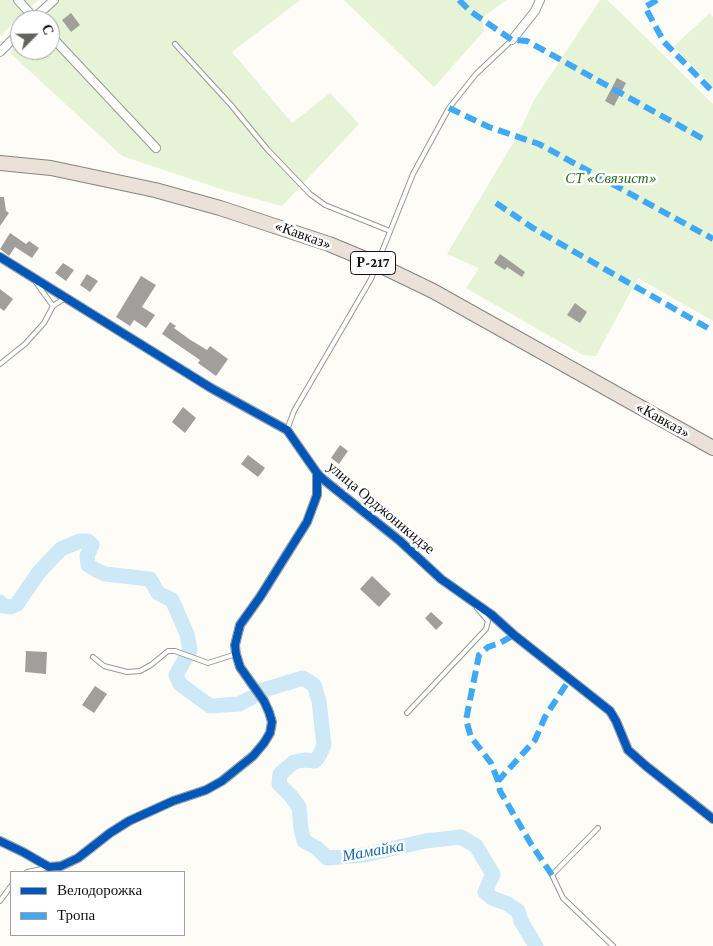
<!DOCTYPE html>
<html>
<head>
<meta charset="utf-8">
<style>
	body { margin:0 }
	#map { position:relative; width:713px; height:946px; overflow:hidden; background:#fdfcf7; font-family:"Crimson Pro",serif }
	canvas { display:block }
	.legend { position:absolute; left:10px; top:871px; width:175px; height:65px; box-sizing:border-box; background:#fff; border:1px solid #a0a0a0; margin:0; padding:6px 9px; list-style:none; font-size:15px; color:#111 }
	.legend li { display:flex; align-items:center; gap:10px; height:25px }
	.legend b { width:25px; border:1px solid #a0a0a0 }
	.north { position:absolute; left:10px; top:10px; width:50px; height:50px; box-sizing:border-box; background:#fff; border:1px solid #a0a0a0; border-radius:50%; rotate:67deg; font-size:14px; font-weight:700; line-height:20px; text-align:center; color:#111 }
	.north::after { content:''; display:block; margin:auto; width:18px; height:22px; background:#646362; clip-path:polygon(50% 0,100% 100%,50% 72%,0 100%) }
</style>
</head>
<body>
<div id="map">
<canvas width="713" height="946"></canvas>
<ul class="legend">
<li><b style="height:6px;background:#0057b8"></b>Велодорожка</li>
<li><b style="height:6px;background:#3fa9f5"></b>Тропа</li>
</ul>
<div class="north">С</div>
</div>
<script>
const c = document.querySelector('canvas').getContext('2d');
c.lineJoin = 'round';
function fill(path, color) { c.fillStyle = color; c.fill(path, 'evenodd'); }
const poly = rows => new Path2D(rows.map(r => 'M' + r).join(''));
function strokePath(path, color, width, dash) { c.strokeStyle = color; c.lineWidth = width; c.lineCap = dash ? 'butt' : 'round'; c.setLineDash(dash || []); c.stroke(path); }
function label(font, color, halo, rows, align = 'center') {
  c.font = font + ' "Crimson Pro",serif'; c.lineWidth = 5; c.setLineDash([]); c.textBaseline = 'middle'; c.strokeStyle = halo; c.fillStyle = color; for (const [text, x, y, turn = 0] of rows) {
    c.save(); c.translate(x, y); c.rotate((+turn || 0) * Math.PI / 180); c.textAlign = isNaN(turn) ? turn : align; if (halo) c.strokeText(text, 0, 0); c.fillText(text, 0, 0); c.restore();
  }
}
const green = poly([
	[0,0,38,0,0,36],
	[57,0,300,0,232,52,292,123,330,93,359,124,282,206,230,192,122,156,10,53,20,40,20,50,50,50,50,20,36,20],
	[344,0,506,0,482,18,484,31,434,87],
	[600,0,607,0,623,15,713,104,713,321,638,278,596,356,583,355,466,288,479,268,447,254,519,133,534,100],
	[710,13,713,17,713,88,674,46]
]);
const river = poly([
	[0,602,3,606,11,607,17,604,39,572,61,549,80,541,88,541,92,545,87,556,88,565,96,570,105,574,150,579,158,593,172,600,187,634,190,650,176,675,180,684,210,706,239,704,251,698],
	[260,691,303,678,314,685,319,701,324,745,319,756,315,761,304,760,294,762,280,774,279,784,291,796,299,807,301,829,304,841,317,848,327,858,365,855,425,841,461,837,476,846,493,874,485,892,492,898,508,904,518,911,521,921,536,946]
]);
const building = poly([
	[71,13,80,25,71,32,62,20],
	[617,78,626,83,614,106,605,101],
	[0,197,4,197,6,211,9,213,0,226],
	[10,233,26,244,29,241,39,248,32,258,15,247,9,256,0,249],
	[500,254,525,272,522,277,507,267,505,270,494,263],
	[63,263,74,270,66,281,55,273],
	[87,274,98,281,90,292,80,285],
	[141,276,156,285,142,307,155,315,146,328,134,320,130,326,116,317],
	[0,289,13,299,4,311,0,308],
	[575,303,587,312,580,323,567,315],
	[170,322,176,326,174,328,189,339,207,350,210,346,228,359,216,376,198,363,200,360,162,334],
	[183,407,196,418,185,433,172,422],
	[340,445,348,451,339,464,331,458],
	[248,455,265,468,258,477,241,464],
	[372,576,391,594,379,607,360,589],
	[431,612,443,623,436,630,425,618],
	[26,651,47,652,46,674,25,672],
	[95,686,107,694,94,713,82,705]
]);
const lane = poly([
	[175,44,231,105,267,149,310,194,325,205,390,231],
	[53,306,65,298],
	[0,364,25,344,44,323,53,306,35,281],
	[287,430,294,411,371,279,413,174,449,108,476,74,512,40],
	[93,657,104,666,127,672,140,671,151,665,168,651,175,651,208,663,236,654],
	[407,713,486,629,488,621,477,608],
	[598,828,552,875,563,898,613,946],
	[27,872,47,868],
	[0,901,11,886]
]);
const street = poly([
	[18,0,36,20],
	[32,20,54,0],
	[50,35,156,148],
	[512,40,535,11,540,0],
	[0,52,20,32],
	[0,257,211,388,287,430,317,473,324,480,400,541,441,579,492,615,514,635,610,711,616,721,628,750,646,766,713,819],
	[0,841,23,852,49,867,61,866,78,858,110,833,129,821,173,801,206,790,222,781,253,756,264,743,270,733,272,722,269,712,264,701,240,667,236,654,235,645,240,625,260,597,307,522,317,495,317,473]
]);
const highway = poly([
	[0,163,51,168,155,190,220,208,329,244,377,264,433,291,713,448]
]);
const quiet = poly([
	[459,0,470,11,512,40,527,41,707,141],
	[657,0,645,7,664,42,713,92],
	[449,108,489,127,539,144,713,239],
	[496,203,533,228,713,331],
	[498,781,491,763,471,737,466,720,479,655,488,647,500,643,514,635],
	[552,875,531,844,500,791,498,781,535,740,545,717,569,680]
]);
const cycleway = poly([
	[0,257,211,388,287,430,317,473,324,480,400,541,441,579,492,615,514,635,610,711,616,721,628,750,646,766,713,819],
	[0,841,23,852,49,867,61,866,78,858,110,833,129,821,173,801,206,790,222,781,253,756,264,743,270,733,272,722,269,712,264,701,240,667,236,654,235,645,240,625,260,597,307,522,317,495,317,473]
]);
const shields = [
	[373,263,45]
];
const shieldNames = [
	["Р-217",373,263]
];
const parkNames = [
	["СТ «Связист»",611,178]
];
const streetNames = [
	["«Кавказ»",303,235,20],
	["«Кавказ»",663,420,29],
	["улица Орджоникидзе",381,508,40]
];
const waterNames = [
	["Мамайка",373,851,-10]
];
fill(green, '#e7f3d7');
strokePath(river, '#cde8f7', 15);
fill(building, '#a19f9c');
strokePath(lane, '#979795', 6);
strokePath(street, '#979795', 10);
strokePath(highway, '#858482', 16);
strokePath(lane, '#fffffe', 4);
strokePath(street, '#fffffe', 8);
strokePath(highway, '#eae1d8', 14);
strokePath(quiet, '#3fa9f5', 6, [12, 6]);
strokePath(cycleway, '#0057b8', 8);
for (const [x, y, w] of shields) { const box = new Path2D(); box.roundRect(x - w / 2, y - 11.5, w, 23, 4); c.fillStyle = '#fff'; c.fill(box); strokePath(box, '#111', 1); }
label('bold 14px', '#111', null, shieldNames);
label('italic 15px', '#2f6b1f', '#fff', parkNames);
label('15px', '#111', '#fff', streetNames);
label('italic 16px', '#1768a6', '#fff', waterNames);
</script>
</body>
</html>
